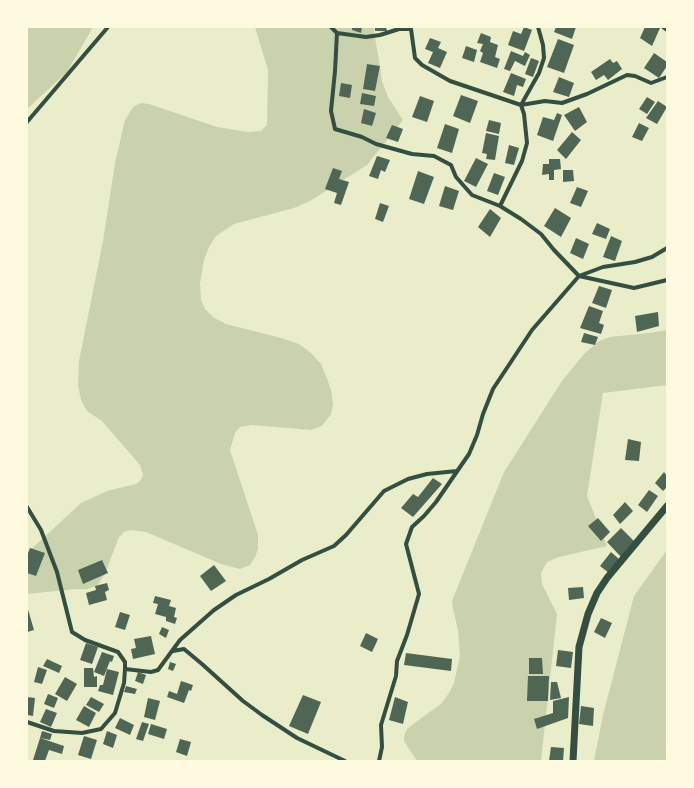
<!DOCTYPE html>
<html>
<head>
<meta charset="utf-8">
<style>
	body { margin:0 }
	#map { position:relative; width:694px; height:788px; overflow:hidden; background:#e9edc9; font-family:Georgia,serif }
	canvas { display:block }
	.frame { position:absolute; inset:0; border:28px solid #fefae0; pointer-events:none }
</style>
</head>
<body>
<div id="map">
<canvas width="694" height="788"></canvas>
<div class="frame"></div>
</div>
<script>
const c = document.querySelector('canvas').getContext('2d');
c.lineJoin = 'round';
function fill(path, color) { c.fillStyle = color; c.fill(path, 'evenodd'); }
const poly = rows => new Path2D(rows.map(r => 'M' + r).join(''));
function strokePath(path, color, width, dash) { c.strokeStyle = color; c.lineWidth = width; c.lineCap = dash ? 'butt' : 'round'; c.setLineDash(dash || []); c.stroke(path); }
const green = poly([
	[27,27,93,27,67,72,27,109],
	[255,27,374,27,374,32,379,60,382,81,388,97,403,120,367,165,310,201,294,208,234,224,216,236,209,247,204,260,200,283,201,300,205,309,213,317,226,324,281,338,299,344,311,353,321,364,326,376,331,390,333,404,331,414,322,426,311,430,252,425,240,427,235,433,230,450,258,535,258,549,255,557,250,565,240,569,221,564,146,532,130,530,124,532,119,537,106,571,101,580,97,586,87,589,75,589,27,594,27,553,81,503,107,491,136,484,141,480,143,475,140,465,102,421,87,411,81,400,78,385,79,361,103,241,115,163,125,120,133,107,141,103,149,104,217,127,248,132,261,131,267,125,268,70],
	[667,330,667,385,603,393,587,496,607,546,559,557,547,562,541,573,542,584,557,614,541,761,417,761,404,741,404,736,407,729,424,716,441,704,449,693,454,683,460,656,458,630,453,609,452,601,504,472,562,381,584,354,599,341,610,337,649,333],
	[667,550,667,761,594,761,603,715,634,596]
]);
const building = poly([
	[352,27,362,27,361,33,352,30],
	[375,27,386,27,387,31,375,31],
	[524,27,532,30,524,51,508,45,513,31,521,34],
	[556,27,576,27,572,39,554,32],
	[645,27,660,28,652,46,640,38],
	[481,33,491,37,490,42,498,45,495,57,500,59,497,68,480,62,483,53,480,51,483,44,477,43],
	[430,38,441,42,438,48,447,52,440,68,428,63,433,52,425,49],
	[558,39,574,45,564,73,547,67],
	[466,46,477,50,474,62,462,58],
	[511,51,523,56,525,52,530,55,525,66,515,61,510,71,504,69],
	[654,53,667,62,667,66,659,78,644,68],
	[531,58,539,61,533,77,525,74],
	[610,59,613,63,617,61,622,69,608,80,604,75,596,80,591,72],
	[367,64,380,66,375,91,363,89],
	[511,73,526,79,523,87,517,85,514,96,503,92],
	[559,77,574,83,569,97,553,92],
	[341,83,352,85,350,98,339,96],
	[362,93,376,96,374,106,360,104],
	[461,95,478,101,470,123,453,116],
	[420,96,434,101,427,122,412,117],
	[647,97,655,102,647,114,639,109],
	[658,101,667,107,657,124,646,118],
	[579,107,587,122,575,131,564,115],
	[364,109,376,113,372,126,361,123],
	[557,113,562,115,553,141,537,135,543,117,554,120],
	[489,120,501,123,499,134,486,131],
	[639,123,649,128,642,141,632,137],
	[445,124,459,129,452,153,437,148],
	[392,125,403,129,398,142,386,138],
	[572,132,581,140,566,159,557,150],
	[486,133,499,136,495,160,486,159,487,154,482,153],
	[509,145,519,148,514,165,505,163],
	[377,156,390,160,385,172,381,170,378,179,369,176],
	[476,158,488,164,476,187,464,181],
	[549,159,560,159,561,169,554,170,554,180,549,180,549,174,542,175,543,164,549,164],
	[333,168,342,171,339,179,349,182,341,205,334,203,337,193,325,189],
	[563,170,573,170,574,181,563,182],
	[418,171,434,177,424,204,409,199],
	[494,173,505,177,498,195,487,191],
	[445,186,459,191,453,210,439,206],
	[577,187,588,191,581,207,570,203],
	[380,203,389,206,383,222,375,219],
	[555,208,571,218,561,237,544,226],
	[490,209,501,218,490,237,478,227],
	[597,223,610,229,606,239,592,234],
	[611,236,622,241,615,261,603,257],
	[576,238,589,244,583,259,570,253],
	[599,286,612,290,606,308,592,303],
	[589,306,603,311,599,323,604,325,601,334,580,328],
	[658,312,659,326,637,332,635,316],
	[584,333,598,337,595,345,581,342],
	[628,439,641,442,639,461,625,460],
	[664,472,667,476,667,487,663,491,655,483],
	[433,478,442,484,413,517,401,508,413,494,418,497],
	[649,490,658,496,647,512,638,505],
	[625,502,633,511,620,524,613,515],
	[598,518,610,532,601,541,588,526],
	[621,528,634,541,621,557,607,542],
	[30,548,45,553,36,576,27,573,27,556],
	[611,552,619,559,609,573,600,566],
	[102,560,108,573,83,584,78,570],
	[214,565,226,581,211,591,200,576],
	[107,583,109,590,105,592,107,600,89,605,86,593,96,590,95,586],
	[583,587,584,598,569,600,568,588],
	[155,596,171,600,169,606,176,608,174,617,177,618,175,624,166,621,166,617,155,614,158,604,153,603],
	[27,606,34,630,27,632],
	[120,612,130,615,125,630,115,627],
	[601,618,612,623,605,638,594,632],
	[162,627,169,630,166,638,159,634],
	[366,633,378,639,372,652,360,646],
	[151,636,155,654,133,659,131,649,136,648,134,639],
	[86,643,98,647,92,664,80,660],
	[558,650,573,652,571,668,556,666],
	[102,652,114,656,112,662,110,661,104,676,94,672],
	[406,653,452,659,451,671,404,665],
	[529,658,542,658,543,674,529,674],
	[47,659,62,666,59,673,43,666],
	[170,662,176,664,173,671,168,669],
	[38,667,47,670,42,684,34,682],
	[84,668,93,668,94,677,97,676,97,687,84,687],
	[107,669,119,672,113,695,98,691,100,685,103,685],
	[138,672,146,675,143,684,135,681],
	[528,676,549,676,548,701,527,701],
	[65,677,77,684,67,701,55,694],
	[181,681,193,685,191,691,189,690,184,703,167,697,169,691,177,694],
	[551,682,557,682,561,698,550,700],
	[126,686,137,689,135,694,124,692],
	[48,694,58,698,54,708,44,704],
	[303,695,321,702,308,734,289,726],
	[27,697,35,698,33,716,27,715],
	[91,697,104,704,99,712,86,705],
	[395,697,408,702,403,724,389,720],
	[569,697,568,718,537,729,534,719,553,713,553,701],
	[148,698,160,701,155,720,144,717],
	[84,706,96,713,89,727,76,720],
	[581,706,594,708,593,726,579,724],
	[46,709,57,713,51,727,40,722],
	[120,718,134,725,130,735,115,728],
	[142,722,149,724,143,741,136,739],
	[151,724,167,729,164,739,148,734],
	[42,731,52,734,50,740,40,738],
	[107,731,117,735,113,748,103,744],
	[84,736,97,740,91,759,78,755],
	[40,738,64,746,62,754,49,750,45,761,33,760],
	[180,739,191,742,187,756,176,752],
	[551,747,564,748,563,761,549,761]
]);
const minor = poly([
	[331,27,337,33,366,37,380,35,399,29,411,29,415,58,422,65,450,81,521,105,545,101,562,103,587,94,627,75,635,76,651,83,667,77],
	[663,27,667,30],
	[337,33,335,71,331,111,335,129,362,137,376,144,412,154,434,156,451,165,456,177,472,195,500,206,521,219,541,234,554,250,579,276,603,267,635,262,652,257,667,248],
	[27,122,108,27],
	[500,206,522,161,527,143,524,114,521,105,539,73,544,58,543,45,538,27],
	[27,507,41,530,57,572,72,632,85,640,118,652,125,662,125,669,124,683,115,713,101,729,82,733,54,731,27,722],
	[173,651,184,649,202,664,243,701,262,715,297,738,345,761],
	[125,669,151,672,158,670,180,640,214,610,236,595,269,579,302,560,334,546,346,535,384,491,408,479,427,474,457,471],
	[379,761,382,747,381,725,396,676,397,661,407,635,419,594,406,544,412,527,424,516,436,502,469,454,477,435,483,414,493,389,532,330,579,276,634,288,667,280]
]);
const primary = poly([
	[573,761,579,647,588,614,597,593,607,578,667,506]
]);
fill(green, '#cad2ad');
fill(building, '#4f6655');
strokePath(minor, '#344e41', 4);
strokePath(primary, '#344e41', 7);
</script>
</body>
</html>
